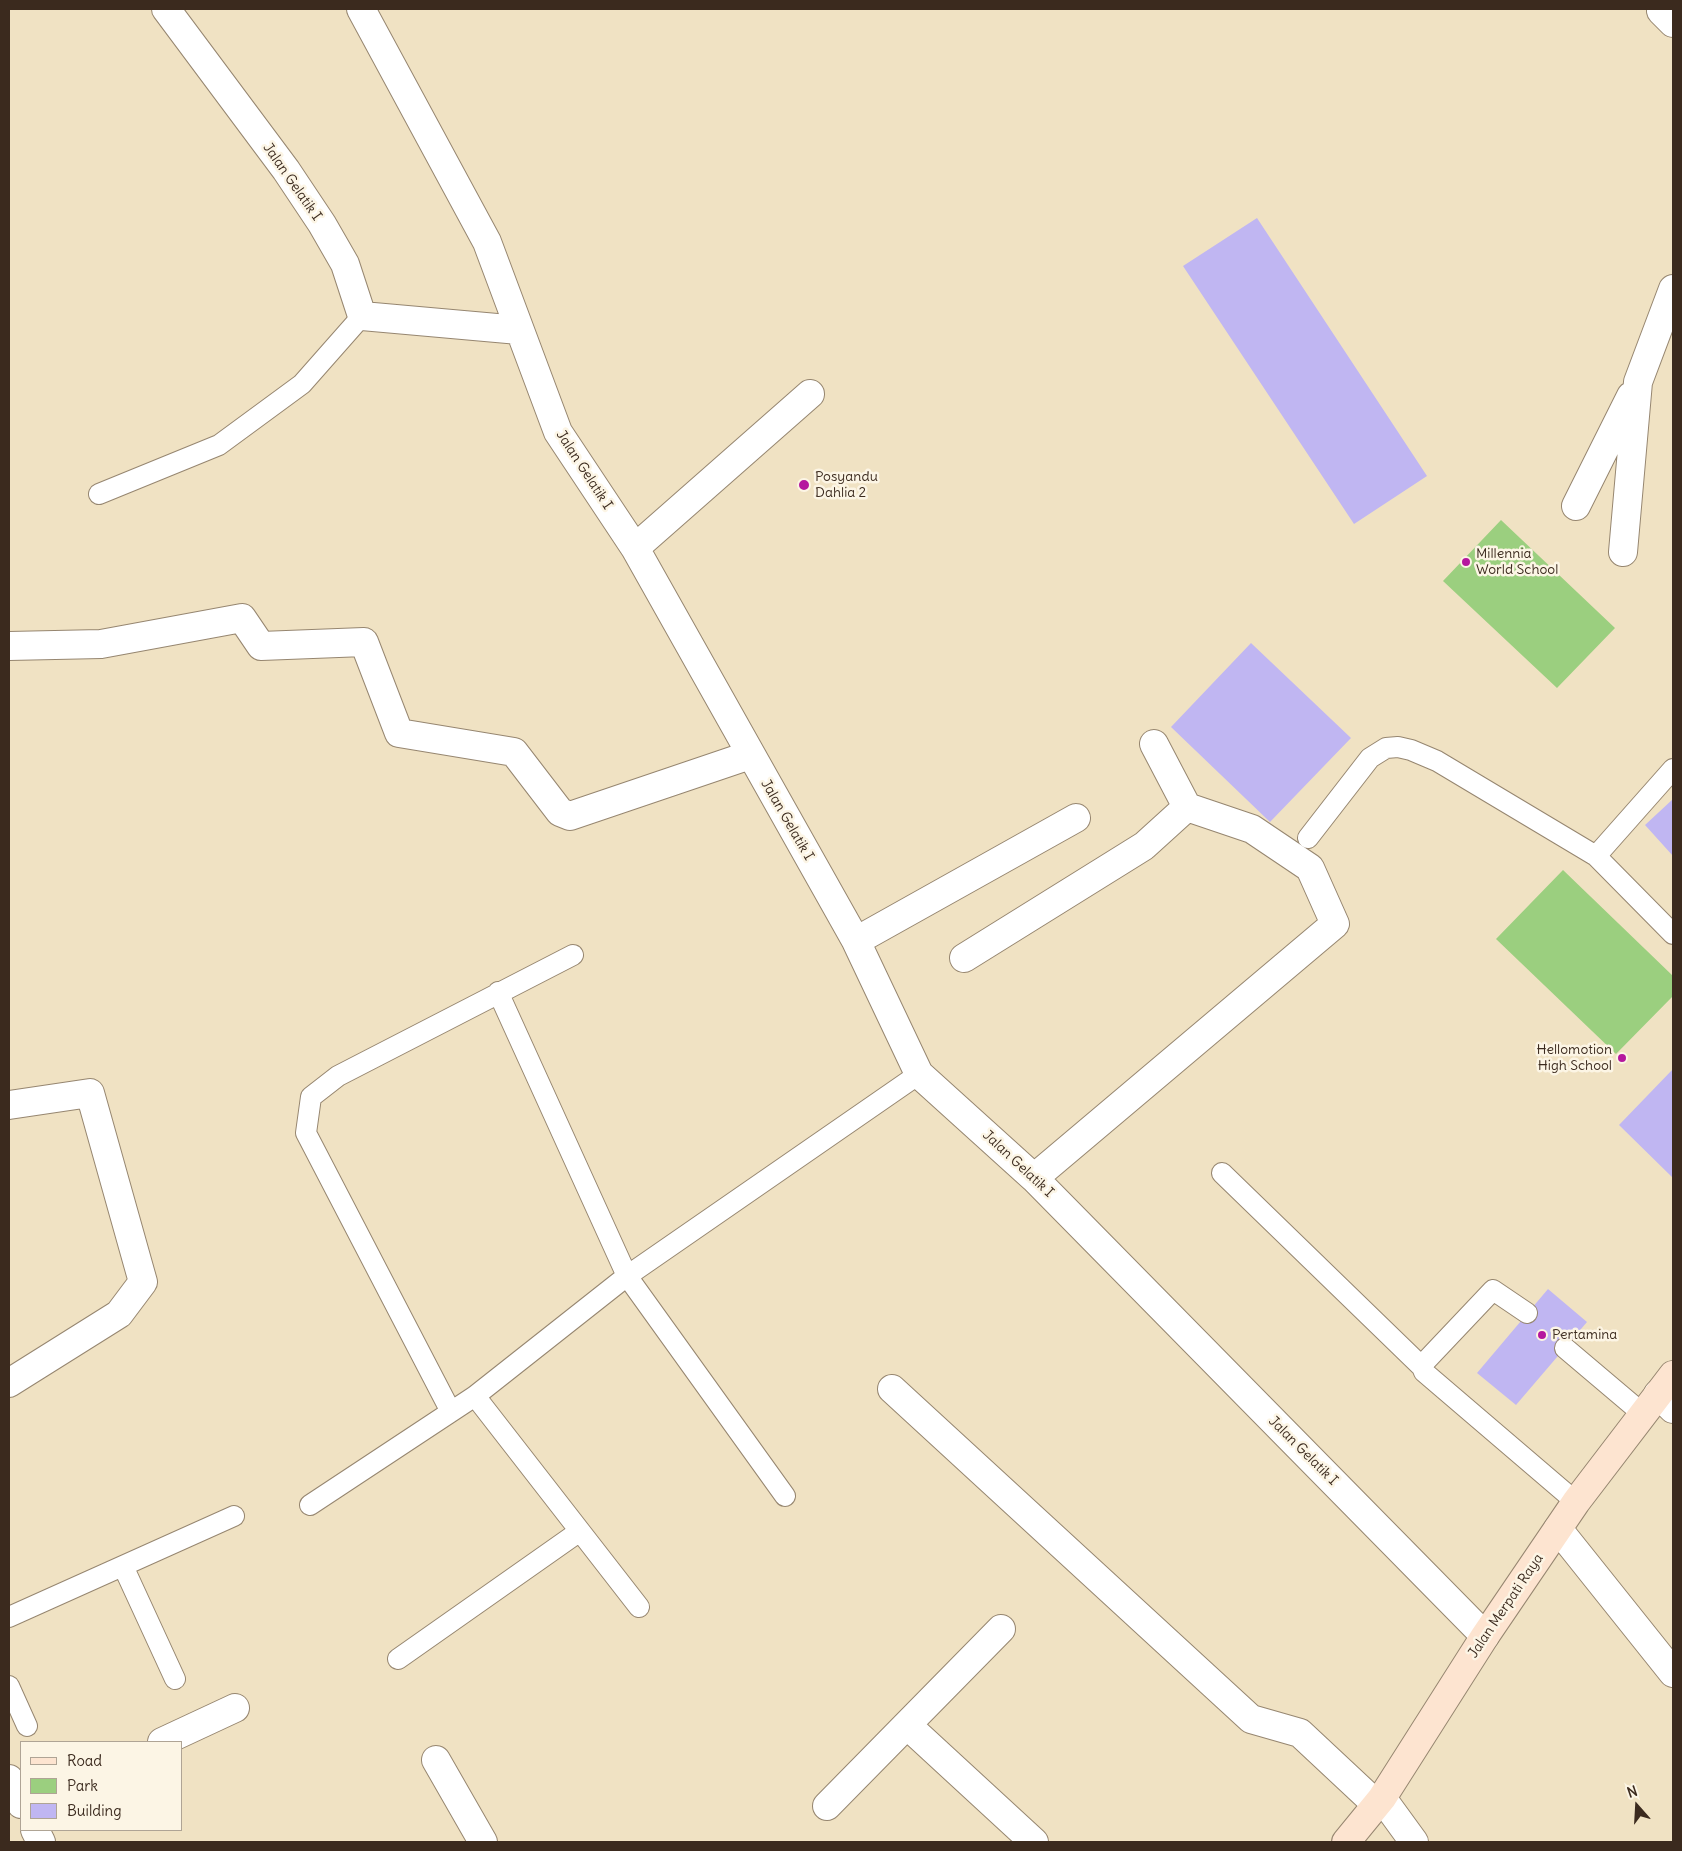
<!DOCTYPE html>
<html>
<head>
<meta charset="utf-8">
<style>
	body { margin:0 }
	#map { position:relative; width:1682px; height:1851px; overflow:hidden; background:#f0e2c3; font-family:Delius,sans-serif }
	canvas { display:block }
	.frame { position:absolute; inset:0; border:10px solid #3b2a1e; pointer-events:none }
	.legend { position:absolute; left:20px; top:1741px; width:162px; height:90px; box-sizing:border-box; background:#fcf5e5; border:1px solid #afa495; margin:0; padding:6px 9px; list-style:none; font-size:15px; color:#3b2a1e }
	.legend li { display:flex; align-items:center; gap:10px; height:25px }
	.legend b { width:25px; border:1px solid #afa495 }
	.north { position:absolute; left:1612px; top:1781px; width:50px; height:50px; -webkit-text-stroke:4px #fcf5e5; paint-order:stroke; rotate:341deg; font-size:14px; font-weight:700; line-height:20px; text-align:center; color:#3b2a1e }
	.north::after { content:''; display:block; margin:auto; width:18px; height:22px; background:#3b2a1e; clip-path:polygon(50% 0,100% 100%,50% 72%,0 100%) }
</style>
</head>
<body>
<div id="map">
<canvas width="1682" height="1851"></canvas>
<div class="frame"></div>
<ul class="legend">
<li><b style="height:6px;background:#fde4d0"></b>Road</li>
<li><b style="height:14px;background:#9bcf7f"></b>Park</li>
<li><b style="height:14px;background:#c0b6f2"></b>Building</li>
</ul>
<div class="north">N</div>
</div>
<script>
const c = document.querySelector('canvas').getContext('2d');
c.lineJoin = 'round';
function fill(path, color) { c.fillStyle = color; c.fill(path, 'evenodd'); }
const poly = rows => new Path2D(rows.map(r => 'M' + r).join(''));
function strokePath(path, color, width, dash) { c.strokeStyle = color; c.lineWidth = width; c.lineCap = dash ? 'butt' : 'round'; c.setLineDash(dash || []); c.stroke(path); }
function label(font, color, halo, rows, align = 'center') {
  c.font = font + ' Delius,sans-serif'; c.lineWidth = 5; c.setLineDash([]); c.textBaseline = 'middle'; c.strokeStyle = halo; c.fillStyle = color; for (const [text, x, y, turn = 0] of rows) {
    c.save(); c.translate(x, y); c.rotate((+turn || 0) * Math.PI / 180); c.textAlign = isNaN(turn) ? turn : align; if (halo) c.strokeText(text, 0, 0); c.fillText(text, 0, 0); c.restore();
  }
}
const green = poly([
	[1501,520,1615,628,1557,688,1443,581],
	[1563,870,1673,976,1673,996,1616,1054,1496,939]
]);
const building = poly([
	[1257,218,1427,476,1354,524,1183,266],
	[1251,643,1351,738,1270,822,1171,727],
	[1673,799,1673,856,1645,825],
	[1673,1069,1673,1178,1619,1125],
	[1548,1289,1587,1322,1516,1405,1477,1373]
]);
const lane = poly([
	[99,494,219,445,302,384,362,316],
	[1673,769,1596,856,1673,934],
	[1308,838,1370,758,1386,748,1398,747,1411,750,1437,761,1596,856],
	[498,992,627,1276,785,1496],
	[1222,1173,1422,1367],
	[1527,1313,1493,1290,1422,1365,1422,1367,1424,1372,1576,1502],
	[1565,1348,1643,1414],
	[475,1396,639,1607],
	[451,1412,306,1133,311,1097,338,1076,573,955],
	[310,1505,475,1396,627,1276,919,1074],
	[123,1566,175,1679],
	[9,1617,234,1516],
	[398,1659,580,1531],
	[9,1686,27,1726]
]);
const street = poly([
	[166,9,286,170,322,224,345,264,362,316,519,330],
	[361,9,487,242,558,432,635,548,856,941,919,1074,1034,1178,1485,1636],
	[1662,9,1661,11,1673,23],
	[1576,506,1631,396],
	[635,548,810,394],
	[1623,552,1638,382,1673,289],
	[9,646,101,644,242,618,261,646,364,642,399,733,514,752,560,812,570,816,750,755],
	[856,941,1076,818],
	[964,958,1144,846,1187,807],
	[9,1105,90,1093,143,1282,119,1314,9,1383],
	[1034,1178,1335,924,1310,868,1252,829,1187,807,1154,744],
	[892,1389,1251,1719,1300,1733,1377,1805],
	[1658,1394,1673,1409],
	[1558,1529,1673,1673],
	[907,1725,1034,1842],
	[162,1742,235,1708],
	[436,1760,483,1842],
	[9,1779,21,1804],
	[1382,1798,1414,1842],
	[827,1806,1001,1629],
	[35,1830,41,1842]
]);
const secondary = poly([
	[1346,1842,1382,1798,1485,1636,1576,1502,1673,1375]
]);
const markers = [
	[804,485,6,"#b5179e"],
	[1466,562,5,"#b5179e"],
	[1622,1058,5,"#b5179e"],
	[1542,1335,5,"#b5179e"]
];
const streetNames = [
	["Jalan Gelatik I",292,182,55],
	["Jalan Gelatik I",584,470,57],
	["Jalan Gelatik I",787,820,60],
	["Jalan Gelatik I",1018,1164,43],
	["Jalan Gelatik I",1303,1451,45],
	["Jalan Merpati Raya",1506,1606,-56]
];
const poiNames = [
	["Posyandu",815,477],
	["Dahlia 2",815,493],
	["Millennia",1476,554],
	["World School",1476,570],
	["Hellomotion",1612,1050,"right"],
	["High School",1612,1066,"right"],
	["Pertamina",1552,1335]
];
fill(green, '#9bcf7f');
fill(building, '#c0b6f2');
strokePath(lane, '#968670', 22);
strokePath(street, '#968670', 30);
strokePath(secondary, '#968670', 30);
strokePath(lane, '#fff', 20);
strokePath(street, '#fff', 28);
strokePath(secondary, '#fde4d0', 28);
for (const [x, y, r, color] of markers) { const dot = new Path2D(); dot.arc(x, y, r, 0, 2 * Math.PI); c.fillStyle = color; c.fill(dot); strokePath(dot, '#fcf5e5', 2); }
label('14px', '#3b2a1e', '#fcf5e5', streetNames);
label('14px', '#3b2a1e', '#fcf5e5', poiNames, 'left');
</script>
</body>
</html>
